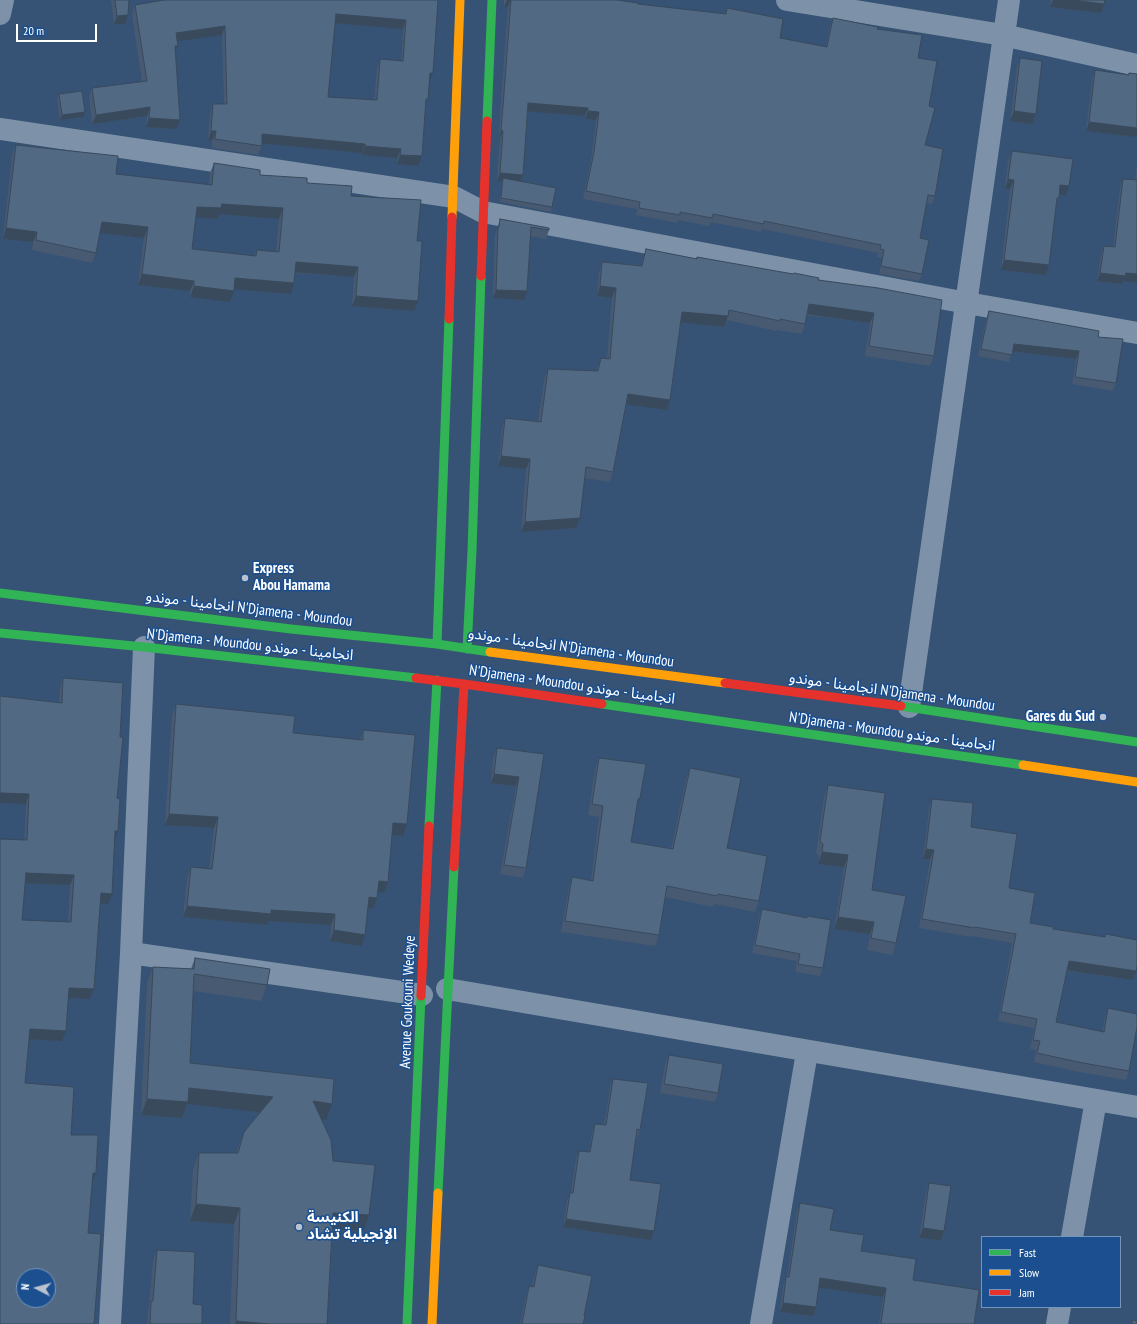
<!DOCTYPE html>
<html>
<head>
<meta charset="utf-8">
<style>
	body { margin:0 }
	#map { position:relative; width:1137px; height:1324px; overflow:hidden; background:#365274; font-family:"PT Sans Narrow",sans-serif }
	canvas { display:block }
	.legend { position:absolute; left:981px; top:1236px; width:140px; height:72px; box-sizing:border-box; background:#1b4f8f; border:1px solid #7695bc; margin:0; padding:5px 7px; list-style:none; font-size:12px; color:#fff }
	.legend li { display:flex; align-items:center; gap:8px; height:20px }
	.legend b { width:20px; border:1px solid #7695bc }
	.north { position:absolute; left:16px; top:1268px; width:40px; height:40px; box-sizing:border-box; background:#1b4f8f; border:1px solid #7695bc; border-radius:50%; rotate:276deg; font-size:11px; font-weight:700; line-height:16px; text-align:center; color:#fff }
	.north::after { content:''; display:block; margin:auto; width:14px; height:18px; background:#b9c2ce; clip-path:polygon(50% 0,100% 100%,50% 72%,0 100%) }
	.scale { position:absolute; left:16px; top:24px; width:81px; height:18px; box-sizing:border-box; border:2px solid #fff; border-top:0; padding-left:5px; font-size:12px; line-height:14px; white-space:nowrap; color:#fff; -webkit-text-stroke:3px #1b4f8f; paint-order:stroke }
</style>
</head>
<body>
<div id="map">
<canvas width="1137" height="1324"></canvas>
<ul class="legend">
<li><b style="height:5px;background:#30b455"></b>Fast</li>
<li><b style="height:5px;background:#ff9f0a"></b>Slow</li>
<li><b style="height:5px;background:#e5322d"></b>Jam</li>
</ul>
<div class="north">N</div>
<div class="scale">20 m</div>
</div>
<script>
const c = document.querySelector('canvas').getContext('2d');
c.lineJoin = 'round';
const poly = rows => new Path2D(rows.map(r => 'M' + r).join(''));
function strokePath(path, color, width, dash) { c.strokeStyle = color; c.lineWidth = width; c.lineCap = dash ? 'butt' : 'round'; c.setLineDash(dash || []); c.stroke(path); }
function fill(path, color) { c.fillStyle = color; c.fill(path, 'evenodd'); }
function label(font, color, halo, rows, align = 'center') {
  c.font = font + ' "PT Sans Narrow","Noto Sans Arabic",sans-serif'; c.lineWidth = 3; c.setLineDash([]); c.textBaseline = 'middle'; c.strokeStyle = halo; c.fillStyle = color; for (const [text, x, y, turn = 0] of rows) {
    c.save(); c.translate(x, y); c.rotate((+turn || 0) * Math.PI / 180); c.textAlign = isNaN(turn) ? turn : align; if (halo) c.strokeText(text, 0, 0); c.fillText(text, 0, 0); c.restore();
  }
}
const street = poly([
	[787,0,1003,35,1137,65],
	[0,14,3,0],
	[0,129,454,197,483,212,967,303,1137,333],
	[909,707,1009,0],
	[131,953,422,995],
	[447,989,1137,1107],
	[1072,1237,1096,1100],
	[110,1324,131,953,144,647],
	[761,1324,807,1052],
	[1057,1324,1060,1307]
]);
const fast = poly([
	[487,121,492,0],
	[0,593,291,629,437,644,490,652],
	[0,633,144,647,416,678],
	[437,644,449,319],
	[467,649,472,551,481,276],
	[602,704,1023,765],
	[901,706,1137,742],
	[429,826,437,680],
	[438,1193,454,867],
	[407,1324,421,996]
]);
const slow = poly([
	[452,217,460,0],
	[490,652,725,683],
	[1023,765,1137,782],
	[432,1324,438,1193]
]);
const jam = poly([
	[481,276,487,121],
	[449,319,452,217],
	[416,678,464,684,602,704],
	[725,683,901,706],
	[454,867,464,684],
	[421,996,429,826]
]);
const wall = poly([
	[111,0,129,0,125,24,114,24],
	[438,0,429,82,425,106,418,166,397,164,397,158,362,155,362,153,262,143,262,146,258,155,212,148,212,141,208,140,210,113,213,104,224,104,222,35,177,41,178,46,175,52,176,129,146,127,147,116,92,124,89,97,92,88,142,82,132,14,135,5],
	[335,23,403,29,401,61,380,59,377,68,374,100,328,97],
	[504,0,617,0,638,4,725,14,727,8,780,38,826,47,830,26,833,18,877,29,918,58,929,106,925,145,935,196,932,204,927,203,920,238,922,274,919,281,879,274,882,258,877,257,878,253,762,229,761,232,711,222,709,226,678,220,677,223,636,215,637,209,583,199,591,160,596,120,585,119,585,116,528,111,523,175,520,181,552,207,551,212,500,202,502,181,497,181,500,138,499,138,500,114,508,7,504,7],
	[1051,0,1105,0,1104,4,1101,13,1050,7],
	[1020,58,1036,114,1032,124,1010,121,1017,67],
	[1095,70,1128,75,1129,73,1137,74,1137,137,1086,131,1092,79],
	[59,94,83,117,60,120,57,99],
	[16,145,116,174,209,185,210,173,214,163,260,175,307,183,351,196,417,241,414,311,352,306,354,277,295,273,291,294,234,289,230,302,190,297,190,291,138,285,144,238,100,233,96,253,92,263,32,250,33,242,3,239,12,155],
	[219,214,279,219,276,252,257,250,254,256,192,249,196,217,218,219],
	[1012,151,1066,196,1059,195,1059,198,1056,205,1049,265,1046,275,1001,270,1010,189,1005,188,1008,161],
	[1137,165,1137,283,1123,281,1122,284,1097,281,1101,254,1104,246,1113,247,1120,188,1123,179,1135,180],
	[500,219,549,230,546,239,530,236,524,300,493,298,495,236],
	[646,249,696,259,697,257,818,280,878,288,934,356,930,366,865,356,870,323,807,315,805,324,802,334,776,330,776,331,727,320,724,327,681,322,670,400,667,410,626,404,613,472,610,482,584,478,580,518,576,528,521,532,526,469,498,466,502,428,505,418,538,422,544,379,548,369,596,371,601,358,607,359,612,298,597,296,599,272,602,262,641,265],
	[989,311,1098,337,1116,383,1113,391,1072,384,1076,359,1012,351,1009,362,978,356,986,319],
	[63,678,117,798,118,831,115,839,108,904,100,903,94,989,90,999,68,998,62,1041,29,1039,25,1083,71,1135,96,1173,92,1182,88,1233,0,1324,26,804,0,803,0,696,59,703,60,688],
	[25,883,70,885,68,922,22,920],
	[176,704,293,733,360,740,363,730,407,824,403,836,392,834,388,882,384,893,378,892,373,909,368,909,361,946,330,941,331,925,268,921,267,925,183,917,187,878,191,867,209,869,214,828,165,825,172,716],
	[497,748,544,754,526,868,523,878,500,874,516,786,491,783,493,758],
	[599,758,637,807,631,842,671,849,686,779,690,768,727,848,759,901,755,912,714,904,713,907,665,897,659,935,655,946,561,932,569,887,572,877,591,880,599,817,588,815,595,769],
	[828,785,872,890,896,943,892,955,867,950,870,934,834,929,844,867,818,864,819,856,816,853,824,797],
	[932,799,971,827,1030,923,1053,929,1105,937,1106,934,1136,971,1133,980,1067,971,1056,1022,1102,1032,1105,1018,1108,1008,1129,1071,1126,1080,1079,1072,1034,1062,1036,1050,1030,1049,1034,1028,998,1021,1012,943,972,936,971,937,919,928,930,859,923,859,929,808],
	[762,909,823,968,820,976,795,972,797,961,752,953,759,917],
	[195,958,267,985,261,1001,193,991,190,1063,326,1120,321,1119,333,1161,363,1231,333,1230,327,1324,230,1324,234,1224,190,1221,193,1169,199,1153,236,1153,244,1132,260,1112,187,1104,182,1118,141,1115,147,983,153,967,191,969],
	[669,1055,718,1093,715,1102,660,1093,665,1064],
	[613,1079,640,1130,637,1138,636,1138,630,1180,654,1231,651,1240,563,1227,567,1201,570,1193,571,1193,576,1159,579,1151,589,1152,592,1132,595,1124,604,1125,610,1087],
	[929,1183,941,1240,919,1238,926,1192],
	[800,1203,830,1230,861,1251,913,1280,974,1324,879,1324,883,1297,819,1287,816,1307,813,1316,780,1312,783,1286,786,1277,787,1277,797,1212],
	[157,1250,193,1304,202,1324,147,1324,148,1311,149,1307,153,1260],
	[538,1265,584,1316,583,1324,520,1324,526,1295,529,1286,532,1287,535,1274]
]);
const shadedWall = poly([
	[507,0,511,0,508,7,504,7],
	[1053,0,1072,0,1104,4,1101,13,1050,7],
	[336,14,406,20,403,29,333,23],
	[128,15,125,24,114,24,117,16],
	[225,26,222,35,173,42,176,33],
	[175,46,178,46,174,55],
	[430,73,433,73,429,82,426,82],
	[528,103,588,108,585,116,525,111],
	[150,107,147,116,92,124,96,115],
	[588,111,599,112,596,120,585,119],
	[1014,111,1036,114,1032,124,1010,121],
	[85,112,83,117,60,120,62,115],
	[149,118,180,120,176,129,146,127],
	[1089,122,1137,128,1137,137,1086,131],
	[501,130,503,131,500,138,499,138],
	[211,131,216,131,212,141,208,140],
	[262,134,365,144,362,153,259,143],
	[365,146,401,149,397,158,362,155],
	[400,155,422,156,418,166,397,164],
	[500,173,523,175,520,183,503,178,502,181,497,181],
	[1008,179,1014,180,1010,189,1005,188],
	[1060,185,1069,186,1066,196,1057,194],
	[222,204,283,208,279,219,219,214,218,219,193,217,197,207],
	[102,222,148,227,144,238,99,233],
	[6,228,37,232,33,242,3,239],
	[1004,260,1049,265,1046,275,1001,270],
	[296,262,358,267,354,277,292,272],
	[1100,273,1126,273,1137,274,1137,283,1123,281,1122,284,1097,281],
	[142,274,194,281,190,291,138,285],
	[235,278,294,283,291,294,232,289],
	[194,286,234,291,230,302,190,297],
	[600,286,616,288,612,298,597,296],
	[496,290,527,291,524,300,493,298],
	[356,296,418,301,414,311,352,306],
	[809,304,874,313,870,323,806,314],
	[682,312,728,316,724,327,679,322],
	[1014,344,1079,351,1076,359,1011,351],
	[628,394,670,400,667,410,624,404],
	[501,456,530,459,526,469,498,466],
	[580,518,576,528,521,532,525,522],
	[494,774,519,777,516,786,491,783],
	[0,793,29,794,26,804,0,803],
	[169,814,218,817,214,828,165,825],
	[393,823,407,824,403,836,389,834],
	[115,831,118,831,114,841],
	[926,849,934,850,930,859,923,859],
	[822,852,848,855,844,867,818,864],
	[26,873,74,875,70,885,22,883],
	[379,881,388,882,384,893,375,892],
	[101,893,112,894,108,904,97,903],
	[369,897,377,898,373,909,365,908],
	[187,906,271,910,335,914,331,925,268,921,267,925,183,917],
	[838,917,874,922,870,934,834,929],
	[334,930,365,935,361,946,330,941],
	[1069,961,1136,971,1133,980,1065,970],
	[69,988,94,989,90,999,66,998],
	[30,1029,66,1031,62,1041,26,1039],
	[189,1088,273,1097,267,1113,187,1104,182,1118,141,1115,147,1099],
	[313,1101,332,1104,326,1120,307,1118],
	[93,1173,96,1173,92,1183],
	[196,1204,240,1208,234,1224,190,1221],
	[333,1213,369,1215,363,1231,328,1229],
	[566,1219,654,1231,651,1240,563,1227],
	[923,1228,944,1231,941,1240,919,1238],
	[820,1278,886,1288,883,1297,816,1287],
	[783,1303,816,1307,813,1316,780,1312],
	[236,1321,270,1324,235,1324]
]);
const building = poly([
	[115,0,129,0,128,15,117,16,115,0],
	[164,0,438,0,433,73,430,73,428,99,426,99,422,156,400,155,401,149,365,146,365,144,262,134,262,146,215,139,216,131,211,131,213,104,227,104,225,26,176,33,178,46,175,46,180,120,149,118,150,107,96,115,92,88,147,81,135,5,164,0],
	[336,14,406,20,403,61,380,59,377,100,328,97,336,14],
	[511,0,617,0,638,3,638,4,726,14,727,8,783,19,780,38,827,47,833,18,878,27,877,29,922,35,918,58,937,61,929,106,935,108,925,145,943,149,935,196,928,195,920,238,929,240,922,274,881,266,884,250,880,249,881,245,764,221,764,224,713,214,712,218,680,212,680,215,639,208,640,202,586,191,594,152,599,112,588,111,588,108,528,103,523,175,500,173,503,131,501,130,503,106,511,0],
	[1072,0,1105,0,1104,4,1072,0],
	[1020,58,1042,61,1036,114,1014,111,1020,58],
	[1095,70,1129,75,1129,73,1137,74,1137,128,1089,122,1095,70],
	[82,91,85,112,62,115,59,94,82,91],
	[16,145,118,156,116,174,212,185,214,163,260,170,260,175,307,178,307,183,352,186,351,196,421,200,417,241,422,241,418,301,356,296,358,267,296,262,294,283,235,278,234,291,194,286,194,281,142,274,148,227,102,222,96,253,36,240,37,232,6,228,16,145],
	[222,204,283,208,279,252,257,250,256,256,192,249,197,207,221,208,222,204],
	[1012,151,1073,159,1069,186,1060,185,1059,198,1057,198,1049,265,1004,260,1014,180,1008,179,1012,151],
	[503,178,556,188,552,207,501,198,503,178],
	[1123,179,1137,180,1137,274,1126,273,1125,276,1100,273,1104,246,1115,247,1123,179],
	[500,219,549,228,549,230,531,227,527,291,496,290,498,227,499,227,500,219],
	[646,249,697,259,697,257,793,274,794,273,819,278,818,280,878,288,942,300,934,356,869,346,874,313,809,304,805,324,780,319,780,321,729,310,728,316,682,312,670,400,628,394,613,472,586,467,580,518,525,522,530,459,501,456,505,418,541,422,548,369,598,371,601,358,610,359,616,288,600,286,602,262,642,266,646,249],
	[989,311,1099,331,1098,337,1123,339,1116,383,1075,377,1079,351,1014,344,1012,355,981,349,989,311],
	[63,678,123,683,120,737,123,737,117,798,120,799,118,831,115,831,112,894,101,893,94,989,69,988,66,1031,30,1029,25,1083,74,1087,71,1135,98,1135,96,1173,93,1173,88,1233,101,1234,94,1324,0,1324,0,839,27,840,29,794,0,793,0,696,62,703,63,678],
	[26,873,74,875,71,922,22,920,26,873],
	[24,1276,48,1276,48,1300,24,1300,24,1276],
	[176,704,295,716,293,733,363,740,363,730,415,735,407,824,393,823,388,882,379,881,377,898,369,897,365,935,334,930,335,914,271,910,271,914,187,906,191,867,212,869,218,817,169,814,176,704],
	[497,748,544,754,526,868,504,865,519,777,494,774,497,748],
	[599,758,646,764,640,798,638,799,631,842,673,849,690,768,741,778,727,848,767,856,759,901,718,894,717,896,667,886,659,935,565,921,572,877,593,881,603,806,592,804,599,758],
	[828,785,885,793,872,890,906,896,896,943,871,938,874,922,838,917,848,855,822,852,823,844,820,841,828,785],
	[932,799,973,803,971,827,1017,834,1009,888,1035,893,1030,923,1053,927,1053,929,1105,937,1106,934,1137,940,1137,966,1136,971,1069,961,1056,1022,1104,1032,1108,1008,1137,1014,1137,1027,1129,1071,1083,1063,1037,1053,1040,1041,1033,1040,1037,1019,1001,1012,1016,934,975,927,975,928,922,919,934,850,926,849,932,799],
	[762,909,807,918,807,916,831,920,823,968,798,964,800,954,755,945,762,909],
	[195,958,270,969,267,985,194,974,190,1063,334,1079,332,1104,313,1101,331,1140,333,1161,375,1165,369,1215,333,1213,327,1324,270,1324,236,1321,240,1208,196,1204,199,1153,238,1153,244,1132,273,1097,189,1088,188,1102,147,1099,153,967,194,969,195,958],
	[669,1055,723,1064,718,1093,664,1084,669,1055],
	[613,1079,648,1083,640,1130,637,1129,630,1180,661,1184,654,1231,566,1219,570,1193,573,1193,579,1151,590,1152,595,1124,606,1125,613,1079],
	[929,1183,951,1186,944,1231,923,1228,929,1183],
	[800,1203,834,1209,830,1230,864,1235,861,1251,916,1259,913,1280,979,1290,974,1324,881,1324,886,1288,820,1278,816,1307,783,1303,786,1277,789,1277,800,1203],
	[157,1250,195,1252,193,1304,202,1305,202,1324,150,1324,151,1301,153,1301,157,1250],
	[538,1265,592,1276,584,1316,585,1316,583,1324,522,1324,529,1286,534,1287,538,1265],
	[1132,1320,1137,1321,1137,1324,1132,1324,1132,1320]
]);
const markers = [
	[245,578,4,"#b9c2ce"],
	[1103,717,4,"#b9c2ce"],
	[299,1227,4,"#b9c2ce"]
];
const poiNames = [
	["Express",253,569],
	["Abou Hamama",253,586],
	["Gares du Sud",1095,717,"right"],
	["الكنيسة",307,1218],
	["الإنجيلية تشاد",307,1235]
];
const streetNames = [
	["انجامينا - موندو N'Djamena - Moundou",249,609,7],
	["N'Djamena - Moundou انجامينا - موندو",250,645,6],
	["انجامينا - موندو N'Djamena - Moundou",571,648,8],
	["N'Djamena - Moundou انجامينا - موندو",572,685,8],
	["انجامينا - موندو N'Djamena - Moundou",892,692,8],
	["N'Djamena - Moundou انجامينا - موندو",892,732,8],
	["Avenue Goukouni Wedeye",408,1002,-88]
];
strokePath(street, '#7d92a8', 22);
strokePath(fast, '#30b455', 9);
strokePath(slow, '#ff9f0a', 9);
strokePath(jam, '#e5322d', 9);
fill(wall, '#475a72');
fill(shadedWall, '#394a5c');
fill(building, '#526984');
strokePath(building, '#394a5c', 1);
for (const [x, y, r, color] of markers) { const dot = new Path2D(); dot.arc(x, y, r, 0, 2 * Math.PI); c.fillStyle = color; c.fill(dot); strokePath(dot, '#1b4f8f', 1.5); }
label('bold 15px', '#fff', '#1b4f8f', poiNames, 'left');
label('15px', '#fff', '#1b4f8f', streetNames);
</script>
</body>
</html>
